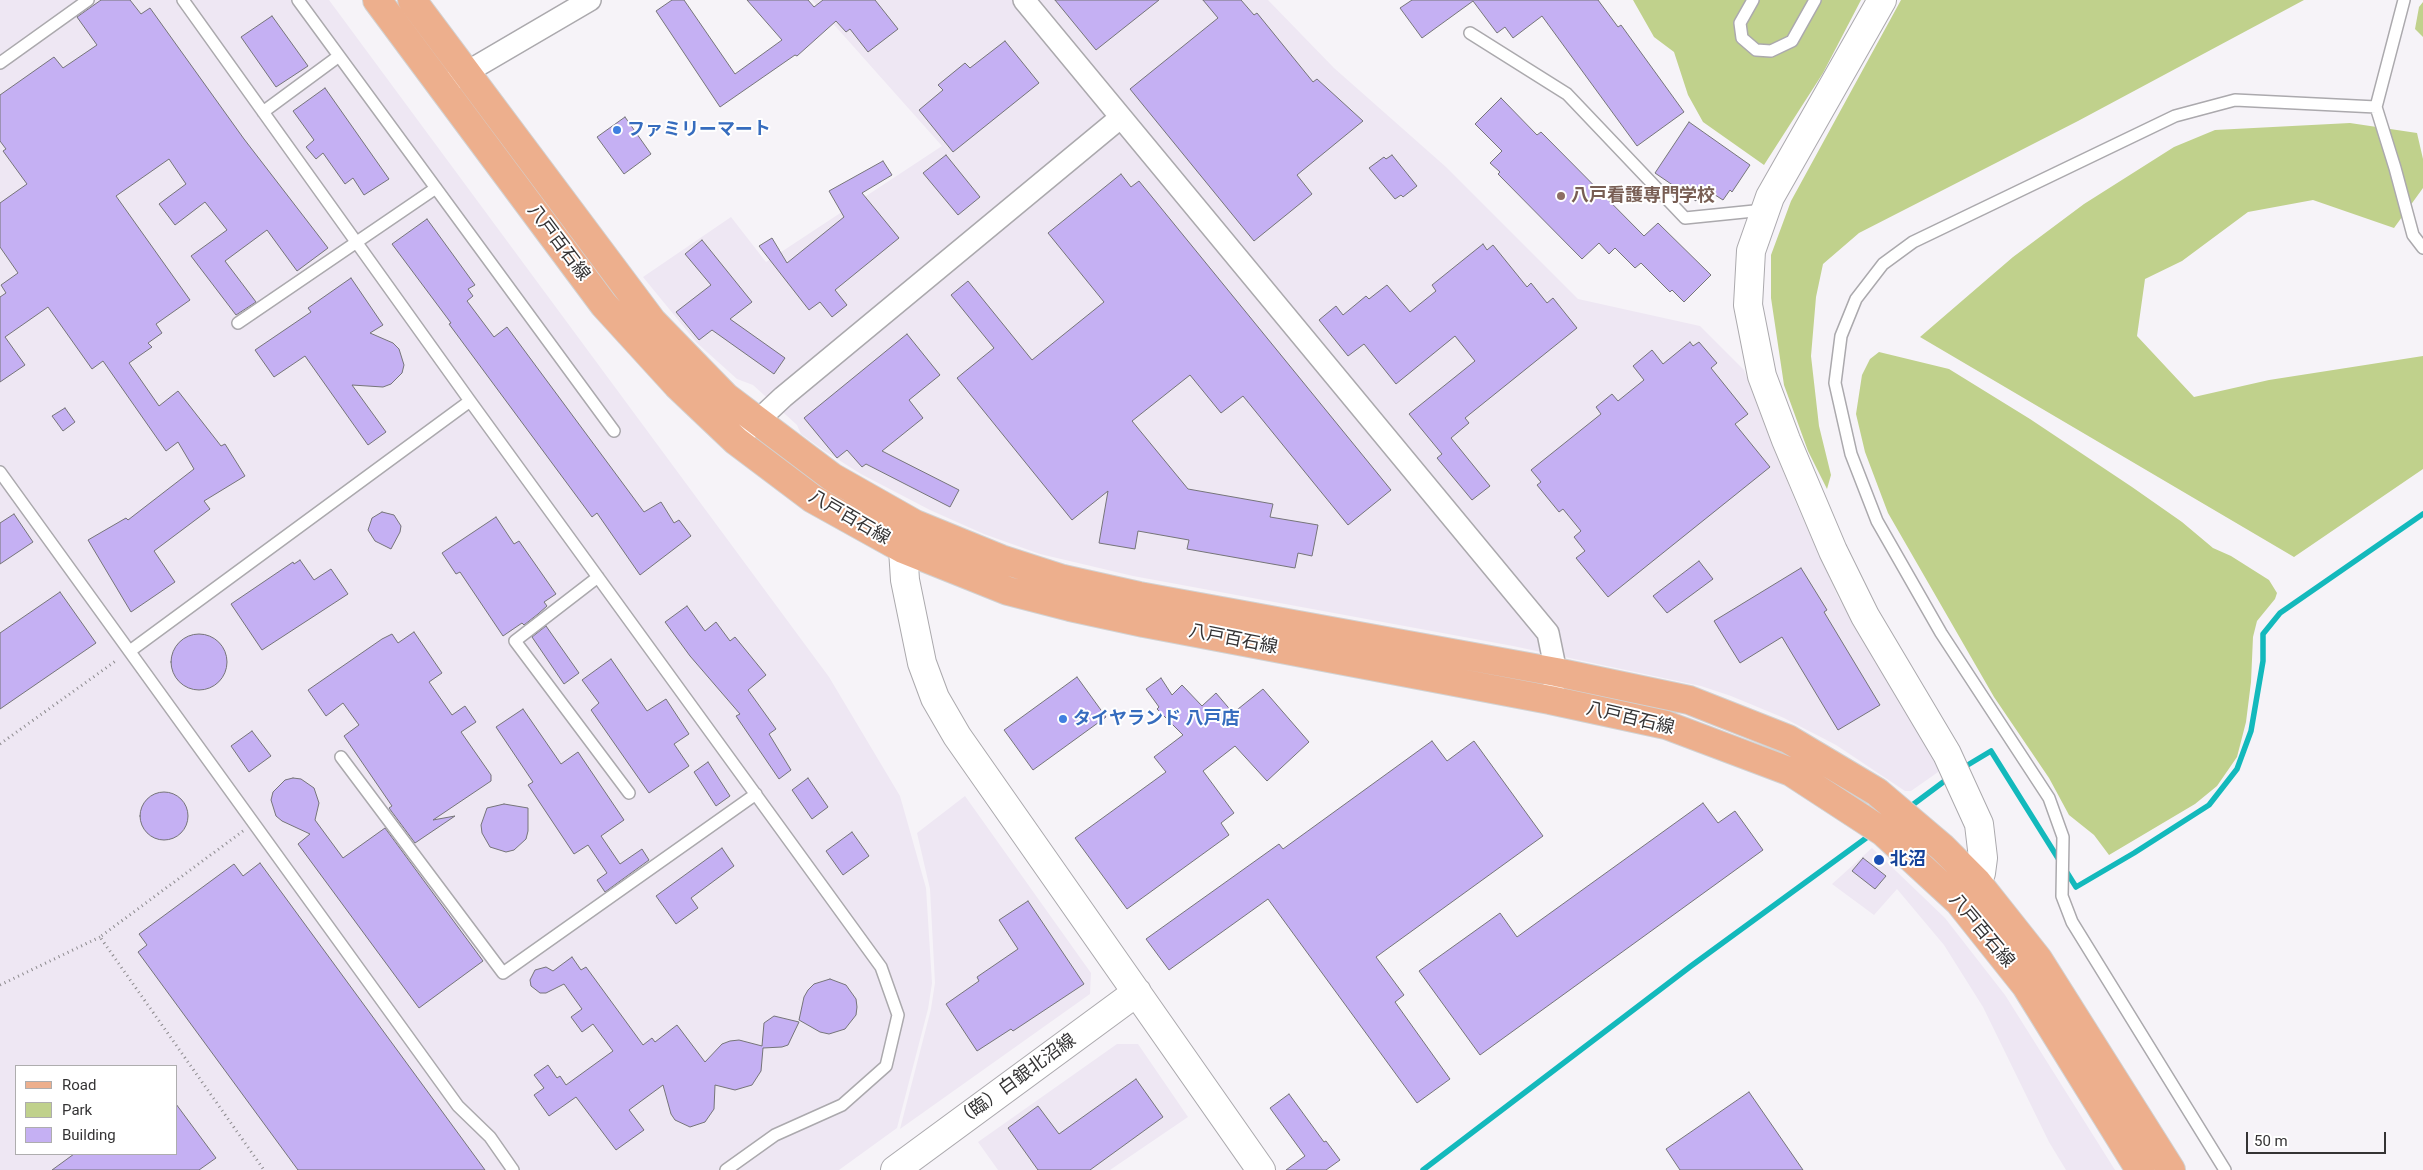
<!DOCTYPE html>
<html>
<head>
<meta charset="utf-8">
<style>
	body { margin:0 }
	#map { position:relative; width:2423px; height:1170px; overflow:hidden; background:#f6f3f8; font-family:Roboto,sans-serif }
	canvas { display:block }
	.legend { position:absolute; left:15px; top:1065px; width:162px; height:90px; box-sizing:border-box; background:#fff; border:1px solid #aeadae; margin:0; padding:6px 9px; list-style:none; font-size:15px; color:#343334 }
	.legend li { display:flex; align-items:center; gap:10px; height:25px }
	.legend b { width:25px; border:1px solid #aeadae }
	.scale { position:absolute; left:2246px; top:1132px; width:140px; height:22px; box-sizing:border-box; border:2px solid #343334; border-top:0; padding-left:6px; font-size:15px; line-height:18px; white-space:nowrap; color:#343334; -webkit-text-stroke:4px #fff; paint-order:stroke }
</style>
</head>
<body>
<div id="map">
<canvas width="2423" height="1170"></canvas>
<ul class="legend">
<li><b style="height:6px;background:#edaf8d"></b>Road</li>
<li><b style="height:14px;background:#c0d18c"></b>Park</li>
<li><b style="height:14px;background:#c5b0f3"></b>Building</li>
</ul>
<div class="scale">50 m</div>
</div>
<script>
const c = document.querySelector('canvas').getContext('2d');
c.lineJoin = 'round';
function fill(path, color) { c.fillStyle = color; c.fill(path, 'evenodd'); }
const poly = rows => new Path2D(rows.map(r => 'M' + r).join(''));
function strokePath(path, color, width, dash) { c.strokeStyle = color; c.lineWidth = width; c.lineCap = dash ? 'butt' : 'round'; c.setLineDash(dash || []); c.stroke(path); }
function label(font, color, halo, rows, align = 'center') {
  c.font = font + ' Roboto,"Noto Sans JP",sans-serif'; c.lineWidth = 4; c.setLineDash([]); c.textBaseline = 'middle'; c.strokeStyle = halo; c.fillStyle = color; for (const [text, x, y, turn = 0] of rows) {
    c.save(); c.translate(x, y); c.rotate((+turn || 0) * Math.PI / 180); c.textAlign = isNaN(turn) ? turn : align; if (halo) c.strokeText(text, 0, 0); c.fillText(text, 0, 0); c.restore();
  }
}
const built = poly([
	[0,0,329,0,829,677,900,796,926,888,932,983,928,1009,897,1128,839,1170,0,1170],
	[16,1066,176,1066,176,1154,16,1154],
	[812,0,1268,0,1334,68,1446,167,1578,299,1700,326,1744,370,1795,501,1838,597,1941,770,1911,791,1905,791,1836,745,1784,718,1731,696,1701,686,1513,646,1133,576,1040,554,984,534,930,510,861,474,823,450,801,434,797,425,753,385,737,379,697,343,643,277,731,217,766,262,942,146],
	[965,796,1091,973,1090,994,900,1129,931,1009,935,983,930,889,917,833],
	[1872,848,1945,918,2005,995,2115,1170,2066,1170,2049,1142,1983,1007,1944,945,1897,889,1874,915,1832,884],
	[1117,1044,1138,1044,1188,1117,1110,1170,998,1170,978,1142]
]);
const green = poly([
	[1633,0,1861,0,1823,73,1764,165,1703,122,1688,95,1674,52,1654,37],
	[1901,0,2304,0,2078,121,1859,233,1823,264,1816,297,1811,356,1819,426,1831,475,1827,489,1808,451,1784,385,1771,298,1771,255,1791,201],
	[2423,2,2423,37,2415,29,2419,7],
	[2350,123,2417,133,2423,159,2423,188,2394,228,2313,200,2248,212,2182,261,2145,279,2137,336,2194,397,2269,380,2423,356,2423,469,2294,557,1920,337,2013,257,2084,204,2174,147,2215,130],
	[1879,352,1949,369,2030,419,2132,487,2182,522,2213,548,2231,556,2269,580,2277,593,2275,599,2257,621,2253,637,2251,682,2246,722,2237,757,2217,786,2195,804,2109,855,2094,835,2069,815,2049,778,1994,697,1888,513,1865,452,1856,414,1862,375,1870,359]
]);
const stream = poly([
	[1961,769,1991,751,2076,887,2134,853,2209,805,2237,769,2251,731,2263,661,2263,634,2280,613,2423,514],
	[1907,809,1950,777],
	[1423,1170,1691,966,1873,833]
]);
const building = poly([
	[101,0,130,0,141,14,150,8,244,139,328,248,297,271,267,230,225,261,256,302,236,315,191,256,227,230,205,202,175,225,159,204,186,184,169,159,116,196,190,300,156,324,162,333,148,343,152,347,129,363,159,406,178,391,221,446,225,444,245,476,204,501,210,509,154,551,175,582,131,612,88,540,126,518,128,520,194,469,178,442,166,451,103,361,92,369,48,307,5,337,25,365,0,382,0,297,6,293,1,285,18,273,0,247,0,203,27,184,3,151,6,149,0,141,0,95,54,57,63,68,97,45,77,17,101,0],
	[672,0,684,0,735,74,782,40,747,0,808,0,814,7,823,0,875,0,898,29,868,52,850,29,846,32,836,21,797,56,795,55,720,107,656,11,672,0],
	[1055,0,1159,0,1096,50,1055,0],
	[1203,0,1241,0,1254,15,1257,13,1313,82,1317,79,1363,121,1297,175,1312,194,1254,241,1130,89,1218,18,1203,0],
	[1412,0,1598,0,1618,27,1621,25,1684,112,1637,146,1542,16,1513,38,1505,27,1497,33,1473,1,1422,38,1400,8,1412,0],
	[272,16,308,66,276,87,241,37,272,16],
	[1005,41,1039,83,953,152,919,110,943,90,938,85,965,63,970,68,1005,41],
	[325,88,389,179,364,195,353,178,345,184,323,153,316,159,306,147,314,140,293,111,325,88],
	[1501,98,1537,135,1541,132,1644,236,1658,223,1711,275,1684,302,1672,290,1670,292,1641,263,1635,268,1615,248,1609,254,1599,243,1582,259,1498,174,1500,172,1490,163,1502,151,1475,124,1501,98],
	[625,117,651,154,624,174,597,137,625,117],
	[1689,122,1750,165,1732,192,1730,190,1723,200,1704,188,1696,201,1655,173,1689,122],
	[946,155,980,197,958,215,923,173,946,155],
	[1392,155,1417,186,1403,197,1401,195,1395,199,1369,168,1384,157,1386,159,1392,155],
	[883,161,892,175,862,193,899,238,835,290,847,305,832,317,820,302,809,310,759,246,772,238,787,263,844,217,829,191,883,161],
	[1121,174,1131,187,1139,181,1391,490,1348,525,1243,396,1221,413,1190,375,1132,421,1188,489,1273,504,1270,517,1318,525,1312,556,1298,553,1295,568,1187,549,1189,540,1138,531,1135,549,1099,543,1108,491,1072,520,957,378,994,348,951,295,968,281,1032,360,1104,302,1048,233,1121,174],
	[427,219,475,285,468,289,473,296,467,301,494,337,507,327,644,512,661,502,674,523,679,520,691,536,640,575,597,513,592,517,449,324,451,323,392,244,427,219],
	[702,240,752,302,730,319,785,358,774,374,712,330,699,340,676,312,711,285,685,254,702,240],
	[1483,244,1487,250,1493,245,1527,287,1531,283,1547,303,1553,298,1577,328,1465,418,1469,423,1451,438,1490,486,1472,500,1437,458,1442,454,1409,414,1475,361,1455,336,1396,384,1364,344,1348,356,1319,320,1336,306,1343,315,1366,296,1369,299,1387,285,1410,312,1436,291,1432,285,1483,244],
	[351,278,383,325,370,333,393,343,399,349,404,365,402,373,391,384,383,387,352,385,386,432,368,445,305,356,274,377,255,350,311,312,308,308,351,278],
	[907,334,940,375,909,400,923,418,882,451,959,490,950,507,866,464,862,467,847,450,837,458,804,418,907,334],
	[1690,342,1693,346,1699,342,1717,363,1711,368,1748,414,1735,424,1770,467,1608,597,1576,558,1585,551,1574,537,1581,531,1563,509,1559,512,1537,485,1541,482,1531,470,1601,414,1596,407,1612,394,1618,401,1644,380,1633,366,1652,350,1663,364,1690,342],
	[65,408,75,422,63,431,52,416,65,408],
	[382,512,394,515,401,526,400,532,391,549,375,541,368,530,372,518,382,512],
	[14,514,33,542,0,564,0,523,14,514],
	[496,517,514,544,519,541,556,594,544,602,547,606,538,614,524,625,522,623,503,636,460,572,456,574,442,553,496,517],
	[300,560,314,580,331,569,348,594,262,650,231,604,293,562,294,564,300,560],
	[1699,561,1713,579,1667,613,1653,596,1699,561],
	[1801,568,1827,610,1824,612,1880,705,1838,730,1782,637,1740,663,1714,621,1801,568],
	[60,592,96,643,0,709,0,633,60,592],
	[687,606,705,631,716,622,730,641,735,637,766,675,748,690,776,729,769,734,791,770,779,779,736,716,740,714,690,656,665,622,687,606],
	[546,626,579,673,564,684,532,637,546,626],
	[414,632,442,673,429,682,452,715,465,706,476,722,461,732,491,775,491,781,433,820,455,816,415,843,389,808,392,806,344,736,359,725,343,703,326,716,308,690,382,639,392,634,398,643,414,632],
	'171 662a28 28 0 1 1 56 0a28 28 0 1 1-56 0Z',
	[611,659,647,711,666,699,689,734,674,744,689,766,649,793,591,710,599,703,582,680,611,659],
	[1077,677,1106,717,1033,770,1004,730,1077,677],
	[1161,678,1172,695,1182,685,1202,706,1216,693,1233,713,1263,689,1309,742,1267,781,1235,746,1203,771,1234,813,1221,823,1229,835,1127,909,1075,838,1166,772,1154,757,1183,735,1157,709,1159,707,1146,689,1161,678],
	[523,709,561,764,578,752,624,820,601,836,620,864,642,849,649,860,605,892,597,880,607,873,588,845,574,854,528,785,533,782,496,727,523,709],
	[252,731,271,756,249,772,231,746,252,731],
	[1432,741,1447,761,1474,741,1543,836,1376,957,1404,995,1395,1002,1450,1079,1417,1103,1268,899,1169,970,1146,939,1279,844,1283,849,1432,741],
	[708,762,730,796,716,806,694,772,708,762],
	[293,778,301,779,314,788,319,803,315,820,343,858,385,828,483,961,419,1008,298,844,310,834,282,821,276,816,271,800,273,792,285,780,293,778],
	[808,778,828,807,812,819,792,790,808,778],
	'140 816a24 24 0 1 1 48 0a24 24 0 1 1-48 0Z',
	[1703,803,1718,823,1735,811,1763,850,1480,1055,1419,971,1500,913,1517,937,1703,803],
	[504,804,528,808,528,831,526,839,514,850,506,852,490,847,482,833,481,825,487,808,504,804],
	[852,832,869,856,843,875,826,851,852,832],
	[722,848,734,866,691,898,698,908,676,924,656,896,722,848],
	[1863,858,1886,876,1875,889,1852,871,1863,858],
	[260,863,485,1170,298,1170,138,952,147,945,139,934,234,864,243,876,260,863],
	[1028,901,1084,984,1013,1031,1011,1029,977,1051,946,1004,979,981,977,977,1018,949,999,920,1028,901],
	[572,957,581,970,586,967,643,1045,652,1038,655,1042,677,1025,705,1062,722,1044,730,1041,739,1040,762,1046,764,1023,774,1016,799,1022,788,1045,782,1047,763,1048,761,1071,752,1085,735,1090,715,1085,714,1109,705,1122,690,1127,675,1120,671,1114,663,1085,629,1110,644,1130,616,1150,576,1097,549,1116,534,1095,544,1088,534,1075,548,1065,557,1078,560,1076,566,1085,613,1051,593,1024,582,1032,571,1017,582,1009,564,984,546,993,540,993,531,986,530,980,535,970,546,967,553,971,572,957],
	[830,979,846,985,856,999,857,1007,856,1015,845,1029,829,1034,820,1032,799,1020,804,997,808,990,814,984,830,979],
	[1136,1079,1163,1117,1090,1170,1038,1170,1008,1128,1038,1106,1059,1134,1136,1079],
	[1749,1092,1803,1170,1680,1170,1666,1149,1749,1092],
	[1289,1094,1324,1142,1326,1141,1340,1160,1326,1170,1286,1170,1305,1156,1270,1108,1289,1094],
	[176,1104,216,1158,199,1170,52,1170,74,1154,176,1154,176,1104]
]);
const path = poly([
	[0,744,117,660],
	[243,831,100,937,264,1170],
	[0,985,100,937]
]);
const service = poly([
	[183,0,470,401,881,967,898,1015,886,1066,842,1105,775,1135,726,1170],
	[298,0,614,431],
	[1753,0,1740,23,1742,38,1756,50,1771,51,1792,41,1815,0],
	[2404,0,2376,107,2395,168,2413,235,2423,248],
	[1470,33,1567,94,1685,218,1764,210],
	[0,63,88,0],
	[263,112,339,56],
	[238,323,436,188],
	[0,472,458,1106,490,1137,513,1170],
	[598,577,515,641,629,793],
	[130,651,470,401],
	[341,757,503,973,756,794],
	[2225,1170,2072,922,2062,896,2063,837,2049,798,1941,633,1877,521,1851,454,1835,383,1841,336,1856,299,1883,264,1913,242,2175,116,2235,100,2376,107]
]);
const minor = poly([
	[1024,0,1548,633,1556,672,1554,685],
	[455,79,590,0],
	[736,441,783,397,1120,118]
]);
const tertiary = poly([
	[1882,0,1770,197,1751,251,1748,305,1762,376,1786,440,1833,551,1865,616,1947,754,1979,824,1983,858,1981,873,1977,882,1962,899],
	[912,530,903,549,905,580,922,663,935,698,957,736,1261,1170],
	[895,1170,1137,992]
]);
const primary = poly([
	[377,0,604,305,677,385,736,441,813,499,903,549,1008,591,1070,607,1144,623,1550,700,1666,725,1791,772,1883,832,1959,902,2026,986,2140,1170],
	[412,0,652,321,726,397,832,477,915,524,1001,559,1063,579,1139,596,1556,672,1689,700,1788,739,1877,792,1943,848,1977,882,2038,959,2171,1170]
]);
const markers = [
	[617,130,5,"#3f7fe0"],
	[1561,196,5,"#8d6e63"],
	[1063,719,5,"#3f7fe0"],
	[1879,860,6,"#1a4fb4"]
];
const shopNames = [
	["ファミリーマート",627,130],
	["タイヤランド 八戸店",1073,719]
];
const educationNames = [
	["八戸看護専門学校",1571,196]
];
const streetNames = [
	["八戸百石線",558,243,53],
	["八戸百石線",849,518,30],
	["八戸百石線",1233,640,11],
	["八戸百石線",1630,719,13],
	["八戸百石線",1981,931,50],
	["（臨）白銀北沼線",1016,1081,-36]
];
const transitNames = [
	["北沼",1890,860]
];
fill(built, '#eee7f3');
fill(green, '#c0d18c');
strokePath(stream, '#13b9bc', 5.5);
fill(building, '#c5b0f3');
strokePath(building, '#767579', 1);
strokePath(service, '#aba9ad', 14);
strokePath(minor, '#aba9ad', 24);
strokePath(tertiary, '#aba9ad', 30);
strokePath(primary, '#d2d2d2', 30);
strokePath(path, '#8c8a8d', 3, [1, 4]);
strokePath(service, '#fff', 11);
strokePath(minor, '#fff', 21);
strokePath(tertiary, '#fff', 28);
strokePath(primary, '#edaf8d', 28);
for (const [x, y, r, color] of markers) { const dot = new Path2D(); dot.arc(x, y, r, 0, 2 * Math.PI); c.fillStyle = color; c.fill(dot); strokePath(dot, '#fff', 2); }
label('bold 18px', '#366cbe', '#fff', shopNames, 'left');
label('bold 18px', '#785e54', '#fff', educationNames, 'left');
label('18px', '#343334', '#fff', streetNames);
label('bold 18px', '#164399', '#fff', transitNames, 'left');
</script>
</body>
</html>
